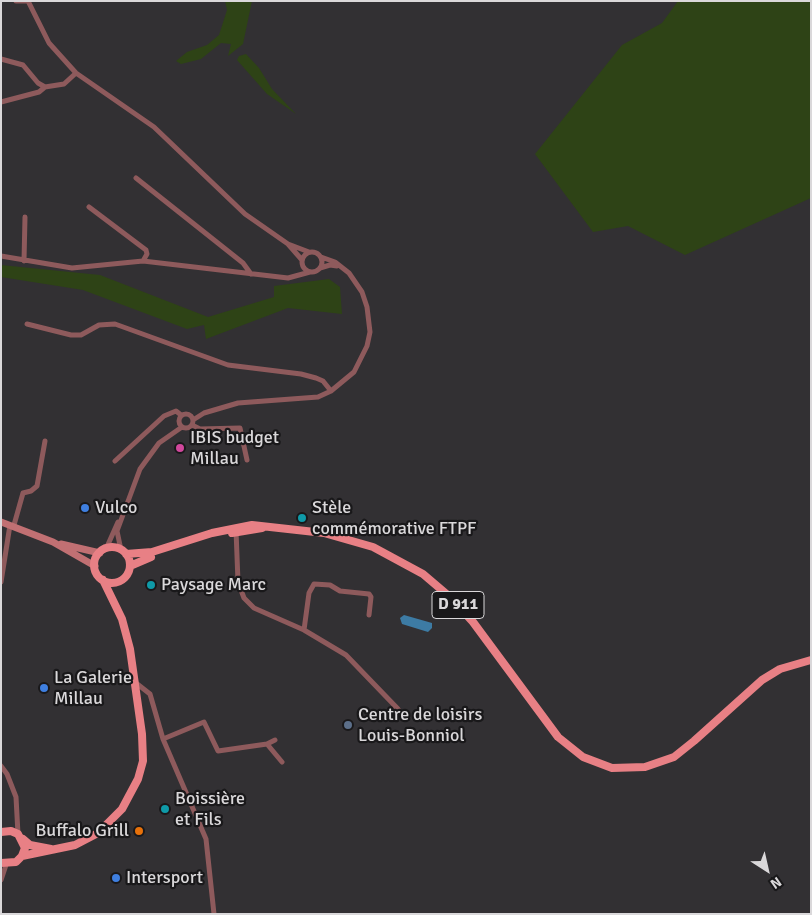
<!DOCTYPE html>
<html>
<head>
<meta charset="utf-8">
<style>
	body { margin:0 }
	#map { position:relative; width:812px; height:915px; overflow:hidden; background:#323033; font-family:Signika,sans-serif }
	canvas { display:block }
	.frame { position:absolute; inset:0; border:2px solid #dad8da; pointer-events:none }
	.north { position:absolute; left:742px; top:845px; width:50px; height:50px; -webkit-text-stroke:4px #19181a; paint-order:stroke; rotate:145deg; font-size:14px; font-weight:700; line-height:20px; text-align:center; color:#dad8da }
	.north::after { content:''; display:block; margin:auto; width:18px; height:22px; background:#dad8da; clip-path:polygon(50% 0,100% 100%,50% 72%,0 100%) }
</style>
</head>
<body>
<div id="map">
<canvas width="812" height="915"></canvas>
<div class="frame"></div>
<div class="north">N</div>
</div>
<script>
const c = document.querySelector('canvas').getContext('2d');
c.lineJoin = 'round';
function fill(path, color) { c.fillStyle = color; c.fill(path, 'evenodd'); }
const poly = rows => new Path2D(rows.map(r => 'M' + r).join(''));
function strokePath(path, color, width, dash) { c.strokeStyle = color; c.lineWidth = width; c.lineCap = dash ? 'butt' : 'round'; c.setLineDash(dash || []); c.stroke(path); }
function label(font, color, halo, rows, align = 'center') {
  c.font = font + ' Signika,sans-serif'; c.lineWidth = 4.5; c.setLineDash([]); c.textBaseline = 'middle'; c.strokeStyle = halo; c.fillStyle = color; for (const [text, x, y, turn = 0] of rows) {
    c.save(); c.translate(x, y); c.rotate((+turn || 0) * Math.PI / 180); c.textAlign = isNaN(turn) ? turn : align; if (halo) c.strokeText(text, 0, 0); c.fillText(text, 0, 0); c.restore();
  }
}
const green = poly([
	[225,1,252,1,243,44,228,56,231,44,221,43,201,59,181,64,176,61,187,52,207,45,219,35,227,10],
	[678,1,811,1,811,198,685,255,628,226,593,232,535,154,622,45,662,23],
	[246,54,259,68,272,89,296,114,267,94,237,60,239,56],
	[1,265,100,275,208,317,274,297,274,286,329,279,340,287,342,314,288,308,206,339,204,325,187,329,83,290,1,277]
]);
const water = poly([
	[404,615,432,623,432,628,428,632,402,624,400,618]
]);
const street = poly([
	[16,1,28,1],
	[28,1,49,43,76,73,154,127,245,214,288,244],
	[1,59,23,65,38,83,45,87,64,84,76,73],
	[1,102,39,92,45,87],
	[136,178,243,263,251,274],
	[89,207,146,250,147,254,143,261],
	'302 262a10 10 0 1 1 20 0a10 10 0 1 1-20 0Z',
	[1,256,72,268,143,261,288,278,310,272],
	[302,260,288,244,309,252],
	[24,261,25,217],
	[320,268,330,265,337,266],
	[27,324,71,335,81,335,99,325,115,324,228,365,301,374,316,378,323,381,331,391],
	'179 421a7 7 0 1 1 14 0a7 7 0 1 1-14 0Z',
	[193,420,204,413,238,403,318,397,331,391,354,372,367,346,370,332,367,307,362,292,349,273,335,262,321,257],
	[192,425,200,429,240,428,247,460],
	[115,461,164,416,176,411,181,415],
	[14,525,23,493,31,491,37,486,45,441],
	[236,530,238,582,244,598,254,608,304,630,346,655,398,709],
	[106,549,118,522],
	[121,550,117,531,140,469,159,443,182,427],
	[1,582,10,525],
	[304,630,309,593,314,584,330,585,340,591,369,594,371,597,369,615],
	[136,683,150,694,163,739,206,839,214,914],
	[163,739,204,722,218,751,267,744,282,762],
	[267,744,275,740],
	[1,766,7,774,16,797,18,834],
	[1,880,6,865]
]);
const secondary = poly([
	[1,522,53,542,95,566],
	[61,544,100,553]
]);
const primary = poly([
	[232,533,262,528],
	'94 565a18 18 0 1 1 36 0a18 18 0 1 1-36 0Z',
	[126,554,152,552,212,533,252,525,324,533,373,547,423,574,450,597,473,622,558,737,583,757,612,768,645,767,674,757,694,741,762,680,780,669,811,660],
	[130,566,151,557],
	[1,832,11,831,18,834,25,848,22,856,16,862,1,863],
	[23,839,30,845,51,849],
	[22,856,75,845,98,833,122,809,138,779,143,761,142,734,130,649,122,619,103,580]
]);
const markers = [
	[180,448,5,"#d1479c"],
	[85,508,5,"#3f7fe0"],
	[302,518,5,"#0f9aa8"],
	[151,585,5,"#0f9aa8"],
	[44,688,5,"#3f7fe0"],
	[348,725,5,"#5c6f8a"],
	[165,809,5,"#0f9aa8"],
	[139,831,5,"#e8710a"],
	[116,878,5,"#3f7fe0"]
];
const shields = [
	[458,605,52]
];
const shieldNames = [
	["D 911",458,605]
];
const poiNames = [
	["IBIS budget",190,438],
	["Millau",190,459],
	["Vulco",95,508],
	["Stèle",312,508],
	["commémorative FTPF",312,529],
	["Paysage Marc",161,585],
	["La Galerie",54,678],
	["Millau",54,699],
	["Centre de loisirs",358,715],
	["Louis-Bonniol",358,736],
	["Boissière",175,799],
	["et Fils",175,820],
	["Buffalo Grill",129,831,"right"],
	["Intersport",126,878]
];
fill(green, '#2e4316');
fill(water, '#3d7ba4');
strokePath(street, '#8e5a5c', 5);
strokePath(secondary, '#c17073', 7);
strokePath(primary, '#e88085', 8);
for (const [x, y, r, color] of markers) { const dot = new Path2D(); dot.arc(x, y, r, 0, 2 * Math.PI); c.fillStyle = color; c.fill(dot); strokePath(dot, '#19181a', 2); }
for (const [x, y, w] of shields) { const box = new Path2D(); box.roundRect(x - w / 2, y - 13.5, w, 27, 4); c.fillStyle = '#19181a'; c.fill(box); strokePath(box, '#dad8da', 1); }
label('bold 16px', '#dad8da', null, shieldNames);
label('18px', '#dad8da', '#19181a', poiNames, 'left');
</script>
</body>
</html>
